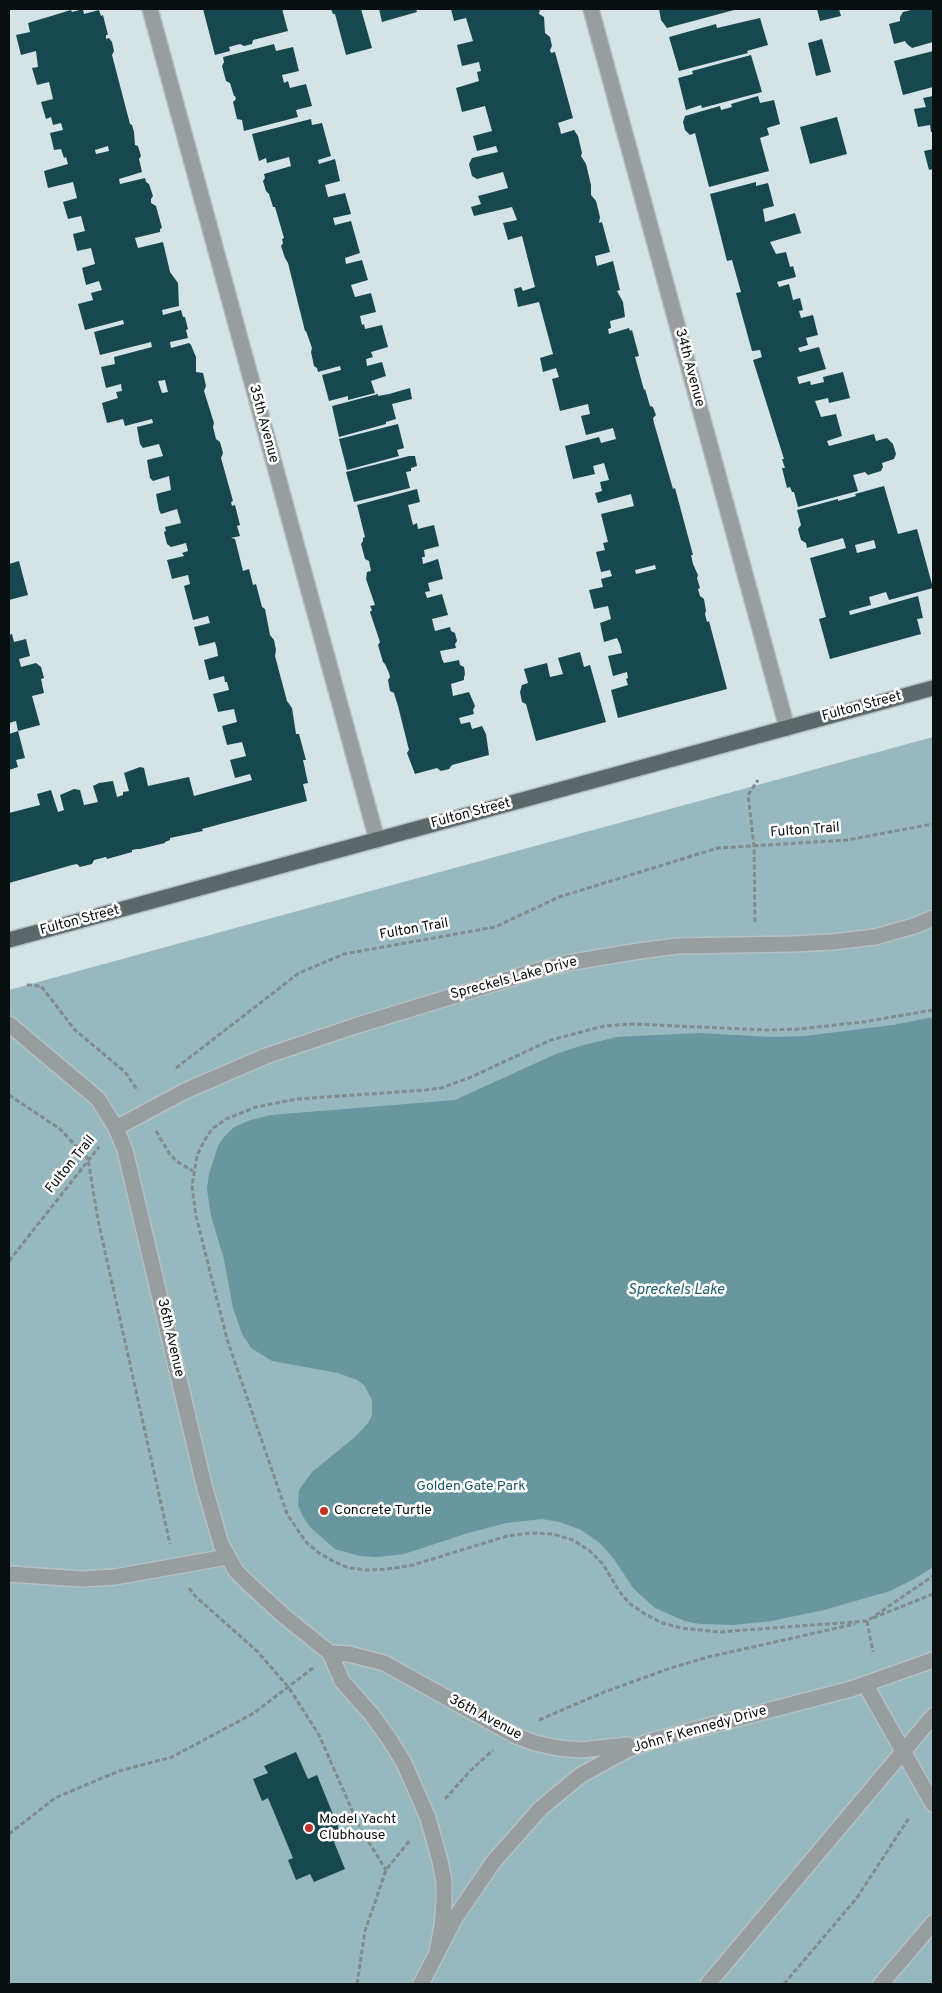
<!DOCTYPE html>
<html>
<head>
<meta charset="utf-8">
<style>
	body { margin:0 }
	#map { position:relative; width:942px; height:1993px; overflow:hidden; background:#d4e3e6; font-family:Overpass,sans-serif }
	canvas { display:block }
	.frame { position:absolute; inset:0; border:10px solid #090e0f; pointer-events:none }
</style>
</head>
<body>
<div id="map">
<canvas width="942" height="1993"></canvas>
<div class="frame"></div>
</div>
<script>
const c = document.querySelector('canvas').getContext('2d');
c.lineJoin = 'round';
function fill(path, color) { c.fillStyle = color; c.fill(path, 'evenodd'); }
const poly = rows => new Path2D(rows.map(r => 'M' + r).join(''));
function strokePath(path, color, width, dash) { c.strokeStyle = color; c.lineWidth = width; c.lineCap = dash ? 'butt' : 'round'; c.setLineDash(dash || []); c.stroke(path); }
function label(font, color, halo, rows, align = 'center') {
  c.font = font + ' Overpass,sans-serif'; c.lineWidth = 5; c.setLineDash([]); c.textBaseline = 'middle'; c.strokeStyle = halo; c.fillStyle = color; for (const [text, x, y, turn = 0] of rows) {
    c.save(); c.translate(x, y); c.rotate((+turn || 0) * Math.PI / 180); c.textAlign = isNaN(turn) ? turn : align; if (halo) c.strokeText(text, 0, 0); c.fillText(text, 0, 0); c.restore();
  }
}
const green = poly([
	[933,737,933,1984,9,1984,9,990]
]);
const water = poly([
	[933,1017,933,1567,914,1579,890,1591,824,1610,771,1621,734,1625,700,1624,685,1621,655,1608,633,1588,614,1559,600,1543,581,1530,560,1522,542,1519,506,1523,468,1533,404,1554,377,1557,360,1556,335,1549,311,1528,303,1517,298,1505,299,1490,312,1472,355,1437,368,1423,372,1416,372,1400,364,1385,357,1380,338,1373,272,1361,251,1348,242,1334,233,1308,224,1259,211,1216,207,1189,209,1174,218,1146,223,1138,234,1127,251,1120,271,1115,455,1100,556,1054,580,1046,617,1037,700,1033,771,1037,805,1036,893,1025]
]);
const building = poly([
	[83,9,84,14,99,10,101,16,103,15,108,35,106,35,106,39,109,38,112,42,114,51,112,55,130,124,132,125,134,132,135,145,138,146,141,156,139,159,142,172,119,179,120,184,145,178,146,182,149,184,153,196,151,199,151,203,156,206,162,228,160,229,160,232,135,238,138,248,163,242,170,272,178,283,179,306,162,310,163,315,181,310,183,317,185,317,188,329,186,330,188,338,170,342,171,348,189,343,191,345,196,357,196,372,203,373,206,386,204,391,214,423,213,427,216,439,220,442,223,453,221,458,233,501,231,502,232,506,235,505,240,525,237,526,240,536,231,538,235,539,243,571,249,569,253,585,256,584,262,607,265,609,270,635,274,640,276,650,275,656,287,701,292,708,296,734,299,734,306,760,303,760,308,783,303,784,307,801,202,829,203,831,170,838,170,840,165,842,165,843,140,849,137,849,132,850,132,852,107,859,106,857,94,860,92,864,80,867,77,864,72,865,9,883,9,813,40,805,37,794,51,790,58,812,64,810,60,795,74,789,80,790,84,805,89,804,98,802,93,786,99,783,113,781,117,797,123,795,123,792,129,791,124,773,140,767,144,768,148,786,189,777,194,796,252,780,250,774,235,778,230,760,246,756,242,742,227,745,222,726,237,722,234,709,218,712,213,694,229,690,227,682,225,682,224,676,209,680,204,660,218,656,217,649,215,642,199,646,194,627,210,623,208,616,193,620,184,586,190,584,188,575,172,579,167,560,184,556,182,553,188,551,186,543,171,547,167,544,164,532,166,531,165,527,181,523,177,509,161,514,159,510,156,494,171,490,169,476,153,481,150,478,147,460,163,456,159,444,143,448,140,444,137,427,153,423,152,419,125,426,123,419,107,423,102,403,118,398,116,392,122,391,121,384,106,388,101,367,115,364,114,357,152,347,151,342,100,355,94,332,124,324,123,320,85,330,78,304,93,300,91,293,102,290,99,281,86,285,82,268,95,264,91,248,77,251,73,234,85,231,81,216,68,219,63,202,77,198,73,182,48,188,44,171,68,164,66,157,64,158,61,149,54,150,50,133,63,130,61,123,53,125,51,117,46,119,41,102,53,99,49,82,37,85,32,68,38,67,36,51,21,55,16,35,30,32,28,23,71,10,72,12],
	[108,146,109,151,96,154,95,150],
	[165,380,168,392,162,393,158,381],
	[203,9,282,9,288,31,253,40,252,44,244,46,240,44,229,47,230,51,215,55],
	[331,9,361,9,372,48,346,55,335,14,333,14],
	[379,9,416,9,417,12,382,22],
	[451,9,540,9,539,14,544,17,545,33,550,37,552,46,550,50,551,53,555,52,573,118,558,123,560,129,561,134,574,130,578,136,582,153,581,156,586,164,591,185,591,195,596,201,600,217,599,223,602,222,610,252,595,256,597,266,613,261,620,290,617,291,623,302,625,317,610,321,611,328,608,329,609,334,629,328,630,331,632,330,639,356,635,357,644,390,645,389,650,406,653,407,656,415,653,418,654,423,673,489,675,488,693,555,691,555,693,564,698,575,697,578,700,588,698,589,700,596,704,599,706,611,705,614,707,622,709,621,727,689,618,718,611,690,628,685,626,679,628,678,627,672,613,676,608,656,622,653,620,645,617,638,604,642,600,623,611,619,608,606,594,609,589,590,603,587,601,579,612,576,610,570,601,572,596,552,605,550,603,543,608,542,601,514,634,506,631,494,598,503,595,493,602,491,600,482,609,480,604,463,593,466,595,474,573,479,565,446,599,437,601,443,616,439,613,428,586,435,581,416,590,414,588,404,560,411,552,379,559,377,556,368,543,372,540,358,553,354,539,302,518,307,514,289,521,287,523,291,535,287,522,236,508,240,503,223,517,220,512,207,474,216,471,207,481,204,478,196,508,188,503,172,477,179,472,176,469,164,472,158,498,152,496,146,477,151,473,136,492,131,485,106,462,112,456,88,479,81,477,72,481,71,479,62,462,66,457,45,473,41,466,18,454,21],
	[655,565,656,569,636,574,635,570],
	[659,9,738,9,667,28,661,20],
	[817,9,839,9,841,16,820,21],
	[915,9,933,9,933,42,912,48,907,44,905,41,894,44,889,24,900,21,900,17,903,12],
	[760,18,768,45,747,51,748,53,679,71,669,37,716,24,717,28],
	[822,39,831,72,816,76,808,43],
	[274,44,276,51,293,47,299,71,282,75,284,83,288,81,290,88,306,84,312,106,296,110,298,117,244,131,242,120,237,119,233,102,236,99,235,96,234,96,230,83,226,81,222,66,224,62,223,57],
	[933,51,933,87,903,95,894,61],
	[751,55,762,92,702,108,701,105,686,110,678,78,693,74,692,71],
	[758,96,760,103,774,100,780,124,767,128,769,135,760,138,769,171,709,187,695,133,690,135,685,130,683,122,685,116,720,106,721,110,732,107,731,104],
	[933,96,933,132,931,132,930,125,918,127,914,109,926,107,923,98],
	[837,117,847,154,810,164,800,127],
	[311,119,312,125,322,123,331,156,318,160,319,164,335,159,340,181,325,185,328,197,345,193,351,214,333,218,335,225,351,221,360,253,345,258,346,264,362,260,368,280,351,285,355,297,371,293,376,312,360,316,362,325,364,324,365,329,382,325,388,347,371,352,373,357,366,359,367,366,382,362,386,376,371,381,375,393,348,400,348,396,329,401,322,375,341,370,340,366,318,372,317,368,314,366,311,352,312,348,306,331,305,331,288,263,285,258,281,246,283,243,282,239,284,238,275,207,273,207,269,194,266,191,263,181,265,178,264,174,291,166,289,157,267,163,266,158,259,161,252,134],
	[933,149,933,169,929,170,924,151],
	[756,182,756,186,768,183,774,206,763,209,765,222,795,213,801,233,770,242,776,254,786,252,790,267,793,266,796,277,777,282,779,287,789,284,793,300,800,298,803,310,799,311,801,318,813,315,818,335,806,338,808,345,798,348,800,352,819,347,826,369,797,377,799,384,810,381,811,385,824,382,823,377,843,372,850,398,829,403,828,398,815,401,821,417,836,414,842,436,827,441,829,446,874,434,876,441,887,438,893,444,896,454,894,459,882,463,883,467,881,471,868,475,865,472,853,475,858,491,798,507,794,492,792,492,790,487,787,488,782,468,785,468,782,459,784,459,753,360,762,357,760,350,752,351,736,293,741,292,732,260,727,261,710,194],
	[410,388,412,399,392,404,396,419,386,422,386,424,339,437,332,406,378,394,378,396,389,394],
	[398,424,404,448,397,450,399,456,347,470,339,439],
	[409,456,415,456,417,466,411,468,411,471,406,472,410,488,354,502,346,472],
	[884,486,898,534,917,529,933,588,889,600,886,592,869,597,871,605,849,611,850,615,918,596,923,618,917,619,921,634,830,659,819,619,826,617,810,558,846,548,843,538,807,548,806,543,801,540,798,529,801,525,797,510,838,499,838,501,856,496,855,494],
	[874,540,876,548,857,553,855,545],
	[417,489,420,502,408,505,413,525,417,523,418,529,434,525,439,546,424,550,425,557,422,557,423,564,438,559,443,579,428,583,430,591,425,592,427,598,442,594,448,615,432,619,435,631,450,627,451,631,455,633,457,641,455,644,456,648,440,651,442,659,444,663,459,660,460,665,464,667,465,674,464,677,464,680,451,684,453,696,469,692,475,706,473,710,474,714,459,718,461,724,470,722,472,729,482,726,486,734,489,755,452,765,449,769,441,771,437,768,415,774,407,753,409,750,398,706,394,693,390,691,388,680,390,677,389,673,385,664,383,662,378,645,380,642,370,612,372,610,370,606,375,605,366,579,367,572,371,571,369,561,365,559,361,544,363,541,363,538,365,537,357,505],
	[19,561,28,595,9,600,9,564],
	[12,634,14,642,26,639,30,656,19,659,21,667,36,663,41,667,44,678,41,679,44,693,32,696,40,725,18,731,16,721,9,723,9,635],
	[580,652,584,667,590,665,606,722,536,741,526,704,522,702,520,692,522,685,528,683,524,669,547,663,550,677,563,674,558,658],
	[18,731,25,758,16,760,18,767,9,770,9,734],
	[296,1752,308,1779,317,1775,343,1839,334,1842,345,1869,314,1882,310,1874,296,1880,288,1860,293,1858,268,1798,262,1801,253,1779,268,1773,264,1766]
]);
const path = poly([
	[755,922,754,846,748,795,758,780],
	[27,985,41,986,75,1030,125,1072,138,1091],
	[933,1010,863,1022,799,1029,767,1030,632,1024,604,1026,551,1040,469,1078,441,1088,426,1090,297,1099,256,1107,226,1119,212,1129,204,1141,197,1156,192,1186,196,1216,227,1339,287,1514,306,1542,319,1553,333,1561,349,1568,368,1570,388,1569,413,1565,507,1536,531,1533,553,1534,573,1540,590,1551,603,1564,619,1591,630,1604,645,1614,662,1623,681,1628,719,1632,867,1621,933,1576],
	[176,1068,299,973,344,954,495,927,559,897,718,848,847,840,933,824],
	[9,1095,60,1129,88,1159,98,1220,170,1544],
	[156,1131,169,1153,176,1161,193,1171],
	[9,1261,99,1147],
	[189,1588,195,1596,258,1652,289,1688,319,1735,359,1826,386,1870],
	[873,1618,933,1594],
	[867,1621,873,1652],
	[539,1720,604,1692,671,1668,708,1657,855,1624],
	[445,1799,471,1770,493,1750],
	[9,1834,55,1798,119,1771,172,1757,254,1713,313,1668],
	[357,1984,365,1931,386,1870,410,1840],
	[784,1984,856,1899,909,1818]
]);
const minor = poly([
	[150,9,377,840],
	[591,9,787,728],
	[9,1024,98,1099,116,1128,125,1150,204,1485,221,1544,236,1571,248,1583,284,1616,330,1653,342,1681,372,1715,390,1740,404,1763,428,1818,440,1861,444,1882,444,1903,442,1927,437,1952],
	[116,1128,185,1091,266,1056,355,1026,535,971,567,963,639,951,677,946,792,944,832,942,875,937,914,926,933,918],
	[9,1574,82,1579,115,1577,227,1557],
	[330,1653,349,1654,384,1663,514,1735,535,1743,558,1748,581,1750,628,1745],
	[865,1684,933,1804],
	[421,1984,455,1918,494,1861,541,1808,581,1775,627,1750,651,1741,851,1689,933,1660],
	[708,1984,933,1716],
	[881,1984,933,1923]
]);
const major = poly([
	[9,940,933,688]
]);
const markers = [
	[324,1511,5,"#c03326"],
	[309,1828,5,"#c03326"]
];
const streetNames = [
	["34th Avenue",689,368,75],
	["35th Avenue",263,424,75],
	["Fulton Street",862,707,-15],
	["Fulton Street",471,814,-15],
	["Fulton Trail",805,831,-4],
	["Fulton Street",80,921,-15],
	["Fulton Trail",414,930,-10],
	["Spreckels Lake Drive",514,979,-15],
	["Fulton Trail",71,1165,-51],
	["36th Avenue",170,1338,77],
	["36th Avenue",485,1718,28],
	["John F Kennedy Drive",700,1730,-16]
];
const parkNames = [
	["Golden Gate Park",471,1487]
];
const poiNames = [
	["Concrete Turtle",334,1511],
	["Model Yacht",319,1820],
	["Clubhouse",319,1836]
];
const waterNames = [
	["Spreckels Lake",676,1291]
];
fill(green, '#96b8be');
fill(water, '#68979f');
fill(building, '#18484f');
strokePath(minor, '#b4c1c4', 18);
strokePath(major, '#b4c1c4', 18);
strokePath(path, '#818c8e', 3, [5, 2.5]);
strokePath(minor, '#989e9f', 15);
strokePath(major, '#5c6769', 15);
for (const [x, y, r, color] of markers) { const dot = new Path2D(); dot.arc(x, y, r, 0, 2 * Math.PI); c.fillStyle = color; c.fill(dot); strokePath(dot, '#fff', 2); }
label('14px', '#090e0f', '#fff', streetNames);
label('14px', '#155862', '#fff', parkNames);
label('14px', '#090e0f', '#fff', poiNames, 'left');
label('italic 15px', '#1f606a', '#fff', waterNames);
</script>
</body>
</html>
